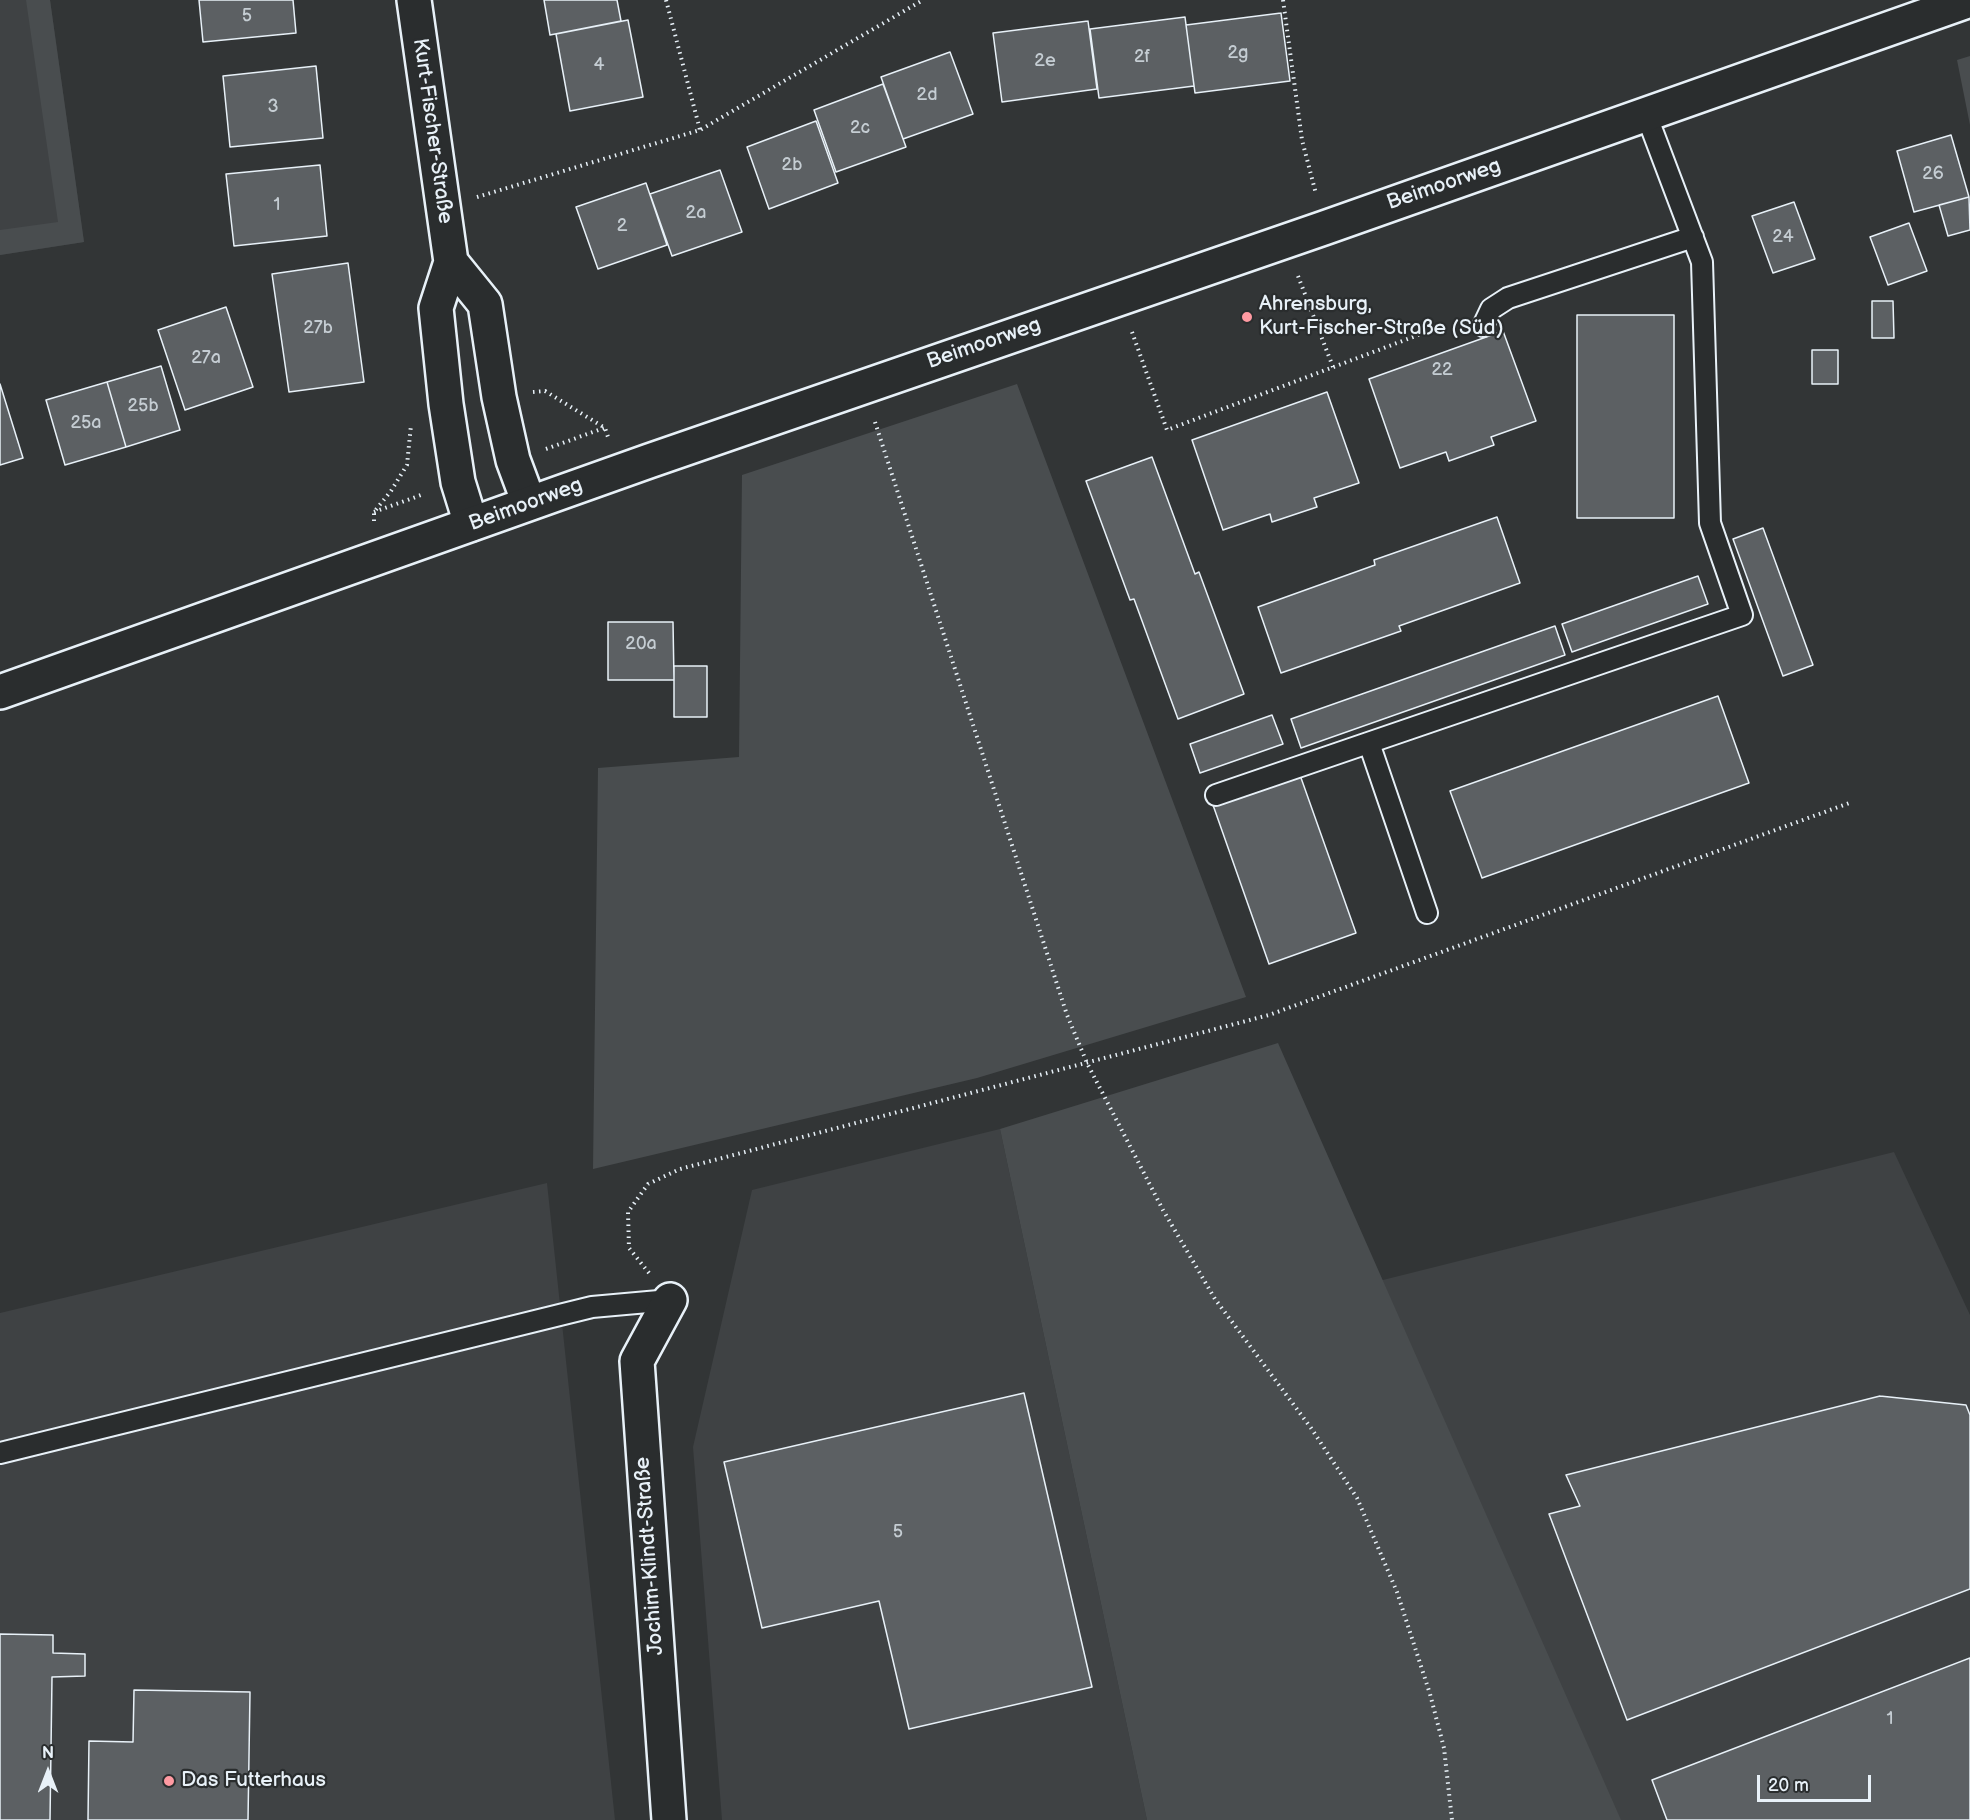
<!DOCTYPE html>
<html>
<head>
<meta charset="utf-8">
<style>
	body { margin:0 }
	#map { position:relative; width:1970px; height:1820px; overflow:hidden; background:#323536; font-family:"Balsamiq Sans",sans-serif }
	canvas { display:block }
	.north { position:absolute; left:18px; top:1742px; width:60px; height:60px; -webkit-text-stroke:4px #2a2d2e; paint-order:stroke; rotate:0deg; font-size:16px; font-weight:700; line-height:24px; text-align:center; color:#e8f1f8 }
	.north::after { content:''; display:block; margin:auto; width:21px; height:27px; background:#e8f1f8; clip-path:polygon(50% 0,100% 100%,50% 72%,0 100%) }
	.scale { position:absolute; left:1757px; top:1775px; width:114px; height:27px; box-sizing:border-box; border:3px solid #e8f1f8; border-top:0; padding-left:8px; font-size:18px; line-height:21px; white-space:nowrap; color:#e8f1f8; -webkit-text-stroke:4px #2a2d2e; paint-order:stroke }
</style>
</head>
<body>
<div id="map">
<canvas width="1970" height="1820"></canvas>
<div class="north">N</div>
<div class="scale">20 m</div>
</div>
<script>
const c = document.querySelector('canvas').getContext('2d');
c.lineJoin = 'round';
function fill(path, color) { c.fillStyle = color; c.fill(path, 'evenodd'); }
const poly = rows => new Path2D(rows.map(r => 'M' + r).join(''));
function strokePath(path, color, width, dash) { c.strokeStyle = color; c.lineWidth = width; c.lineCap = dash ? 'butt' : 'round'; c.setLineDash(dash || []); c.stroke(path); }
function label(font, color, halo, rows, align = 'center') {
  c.font = font + ' "Balsamiq Sans",sans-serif'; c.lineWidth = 4.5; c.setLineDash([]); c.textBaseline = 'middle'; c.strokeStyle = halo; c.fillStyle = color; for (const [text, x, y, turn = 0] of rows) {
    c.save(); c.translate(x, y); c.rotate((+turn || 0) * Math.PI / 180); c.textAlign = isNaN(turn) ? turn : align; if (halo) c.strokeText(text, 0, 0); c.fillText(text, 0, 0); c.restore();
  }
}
const built = poly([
	[0,0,50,0,84,242,0,255],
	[1000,1129,1147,1820,722,1820,693,1447,752,1190],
	[1894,1152,1970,1315,1970,1820,1618,1820,1371,1283],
	[547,1183,615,1820,0,1820,0,1313]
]);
const green = poly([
	[26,0,50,0,84,242,0,255,0,230,58,222],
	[1970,56,1970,125,1957,60],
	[1017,384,1246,997,977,1078,593,1169,598,768,739,757,742,475],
	[1278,1043,1621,1820,1147,1820,1000,1129]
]);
const building = poly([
	[199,0,293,0,296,33,203,42,199,0],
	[544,0,617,0,621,21,550,35,544,0],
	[1281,13,1290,81,1195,93,1186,25,1281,13],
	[1185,17,1194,86,1099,98,1090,29,1185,17],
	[628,20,643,97,570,111,556,34,628,20],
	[1088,21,1097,89,1002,102,993,33,1088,21],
	[950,52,973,114,903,139,881,77,950,52],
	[316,66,323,138,230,147,223,76,316,66],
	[883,84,906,147,836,172,814,110,883,84],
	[816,121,838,183,769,209,747,147,816,121],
	[1951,135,1969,197,1914,212,1897,151,1951,135],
	[320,165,327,236,234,246,226,174,320,165],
	[720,170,742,232,672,256,650,194,720,170],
	[646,183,667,245,598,269,576,207,646,183],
	[1969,197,1970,230,1948,236,1939,205,1969,197],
	[1794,202,1815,259,1773,273,1752,216,1794,202],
	[1909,223,1927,271,1888,285,1870,237,1909,223],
	[348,263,364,382,289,392,272,274,348,263],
	[1872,301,1893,301,1894,338,1872,338,1872,301],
	[226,307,253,387,185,410,158,330,226,307],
	[1577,315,1674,315,1674,518,1577,518,1577,315],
	[1503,331,1536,421,1491,437,1494,445,1449,461,1446,452,1400,468,1369,379,1503,331],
	[1812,350,1838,350,1838,384,1812,384,1812,350],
	[161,366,180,430,126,447,107,382,161,366],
	[107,382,126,447,65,465,46,400,107,382],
	[0,384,23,458,0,465,0,384],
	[1327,392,1359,483,1314,498,1317,507,1272,522,1270,514,1223,530,1192,440,1327,392],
	[1152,457,1195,574,1199,572,1244,694,1178,719,1134,599,1130,600,1086,481,1152,457],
	[1497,517,1520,583,1399,626,1401,631,1281,673,1258,607,1375,565,1374,560,1497,517],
	[1763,528,1813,665,1783,676,1733,539,1763,528],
	[1698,576,1708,604,1572,652,1562,624,1698,576],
	[608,622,673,622,674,680,608,680,608,622],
	[1555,626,1565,655,1301,748,1291,719,1555,626],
	[674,666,707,666,707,717,674,717,674,666],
	[1718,696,1749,783,1482,878,1450,791,1718,696],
	[1272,715,1283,744,1200,773,1190,744,1272,715],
	[1300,775,1356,933,1269,964,1213,805,1300,775],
	[1024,1393,1092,1687,909,1729,879,1601,762,1628,724,1462,1024,1393],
	[1880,1396,1966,1405,1970,1415,1970,1589,1627,1720,1549,1514,1580,1506,1566,1475,1880,1396],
	[0,1634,53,1635,53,1653,85,1654,85,1676,52,1677,50,1820,0,1820,0,1634],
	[1970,1658,1970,1820,1667,1820,1652,1780,1970,1658],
	[134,1690,250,1692,248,1820,88,1820,89,1741,133,1742,134,1690]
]);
const path = poly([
	[666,0,700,130],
	[1283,0,1302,140,1316,194],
	[477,197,700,130,923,0],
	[1298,276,1333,367],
	[1132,332,1167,430,1426,332],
	[533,392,545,391,605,428,608,437],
	[875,422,1067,1015,1087,1063,1163,1210,1215,1299,1311,1428,1357,1498,1397,1592,1430,1694,1444,1748,1452,1820],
	[546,449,604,428],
	[374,512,424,494],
	[374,521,374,512,391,491,407,465,411,425],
	[649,1273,629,1248,628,1212,648,1184,680,1169,1269,1015,1852,802]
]);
const lane = poly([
	[1483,326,1491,309,1508,298,1693,237],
	[1369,743,1427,913],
	[1216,795,1742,615,1710,523,1702,262,1646,114],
	[0,1453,592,1307,670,1300]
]);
const street = poly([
	[414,0,451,262,436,308,446,404,458,482,471,524],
	[451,262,485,304,499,397,513,460,529,503],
	[669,1820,637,1361,670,1300]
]);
const secondary = poly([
	[0,692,649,461,1324,228,1970,0]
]);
const markers = [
	[1247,317,6,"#ff9aa2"],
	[169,1781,6,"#ff9aa2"]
];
const numberNames = [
	["5",247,16],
	["2g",1238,53],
	["2f",1142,57],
	["2e",1045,61],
	["4",599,65],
	["2d",927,95],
	["3",273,107],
	["2c",860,128],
	["2b",792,165],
	["26",1933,174],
	["1",277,205],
	["2a",696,213],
	["2",622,226],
	["24",1783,237],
	["27b",318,328],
	["27a",206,358],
	["22",1442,370],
	["25b",143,406],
	["25a",86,423],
	["20a",641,644],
	["5",898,1532],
	["1",1890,1719]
];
const streetNames = [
	["Kurt-Fischer-Straße",432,131,82],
	["Beimoorweg",1444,185,-19],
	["Beimoorweg",984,344,-19],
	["Beimoorweg",526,505,-20],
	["Jochim-Klindt-Straße",650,1556,-94]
];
const poiNames = [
	["Ahrensburg,",1259,305],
	["Kurt-Fischer-Straße (Süd)",1259,329],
	["Das Futterhaus",181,1781]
];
fill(built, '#3f4244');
fill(green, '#494d4f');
fill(building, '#5c6063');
strokePath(building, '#e8f1f8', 1.5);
strokePath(lane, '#e8f1f8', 24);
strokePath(street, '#e8f1f8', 38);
strokePath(secondary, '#e8f1f8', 38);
strokePath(path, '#e8f1f8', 4, [1.5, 4.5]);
strokePath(lane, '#2a2d2e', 20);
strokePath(street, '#2a2d2e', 33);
strokePath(secondary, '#2a2d2e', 33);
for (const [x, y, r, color] of markers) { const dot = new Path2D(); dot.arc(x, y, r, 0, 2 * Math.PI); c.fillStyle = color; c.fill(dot); strokePath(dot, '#2a2d2e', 2); }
label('18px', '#c5cdd3', null, numberNames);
label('21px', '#e8f1f8', '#2a2d2e', streetNames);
label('21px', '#e8f1f8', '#2a2d2e', poiNames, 'left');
</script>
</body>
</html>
